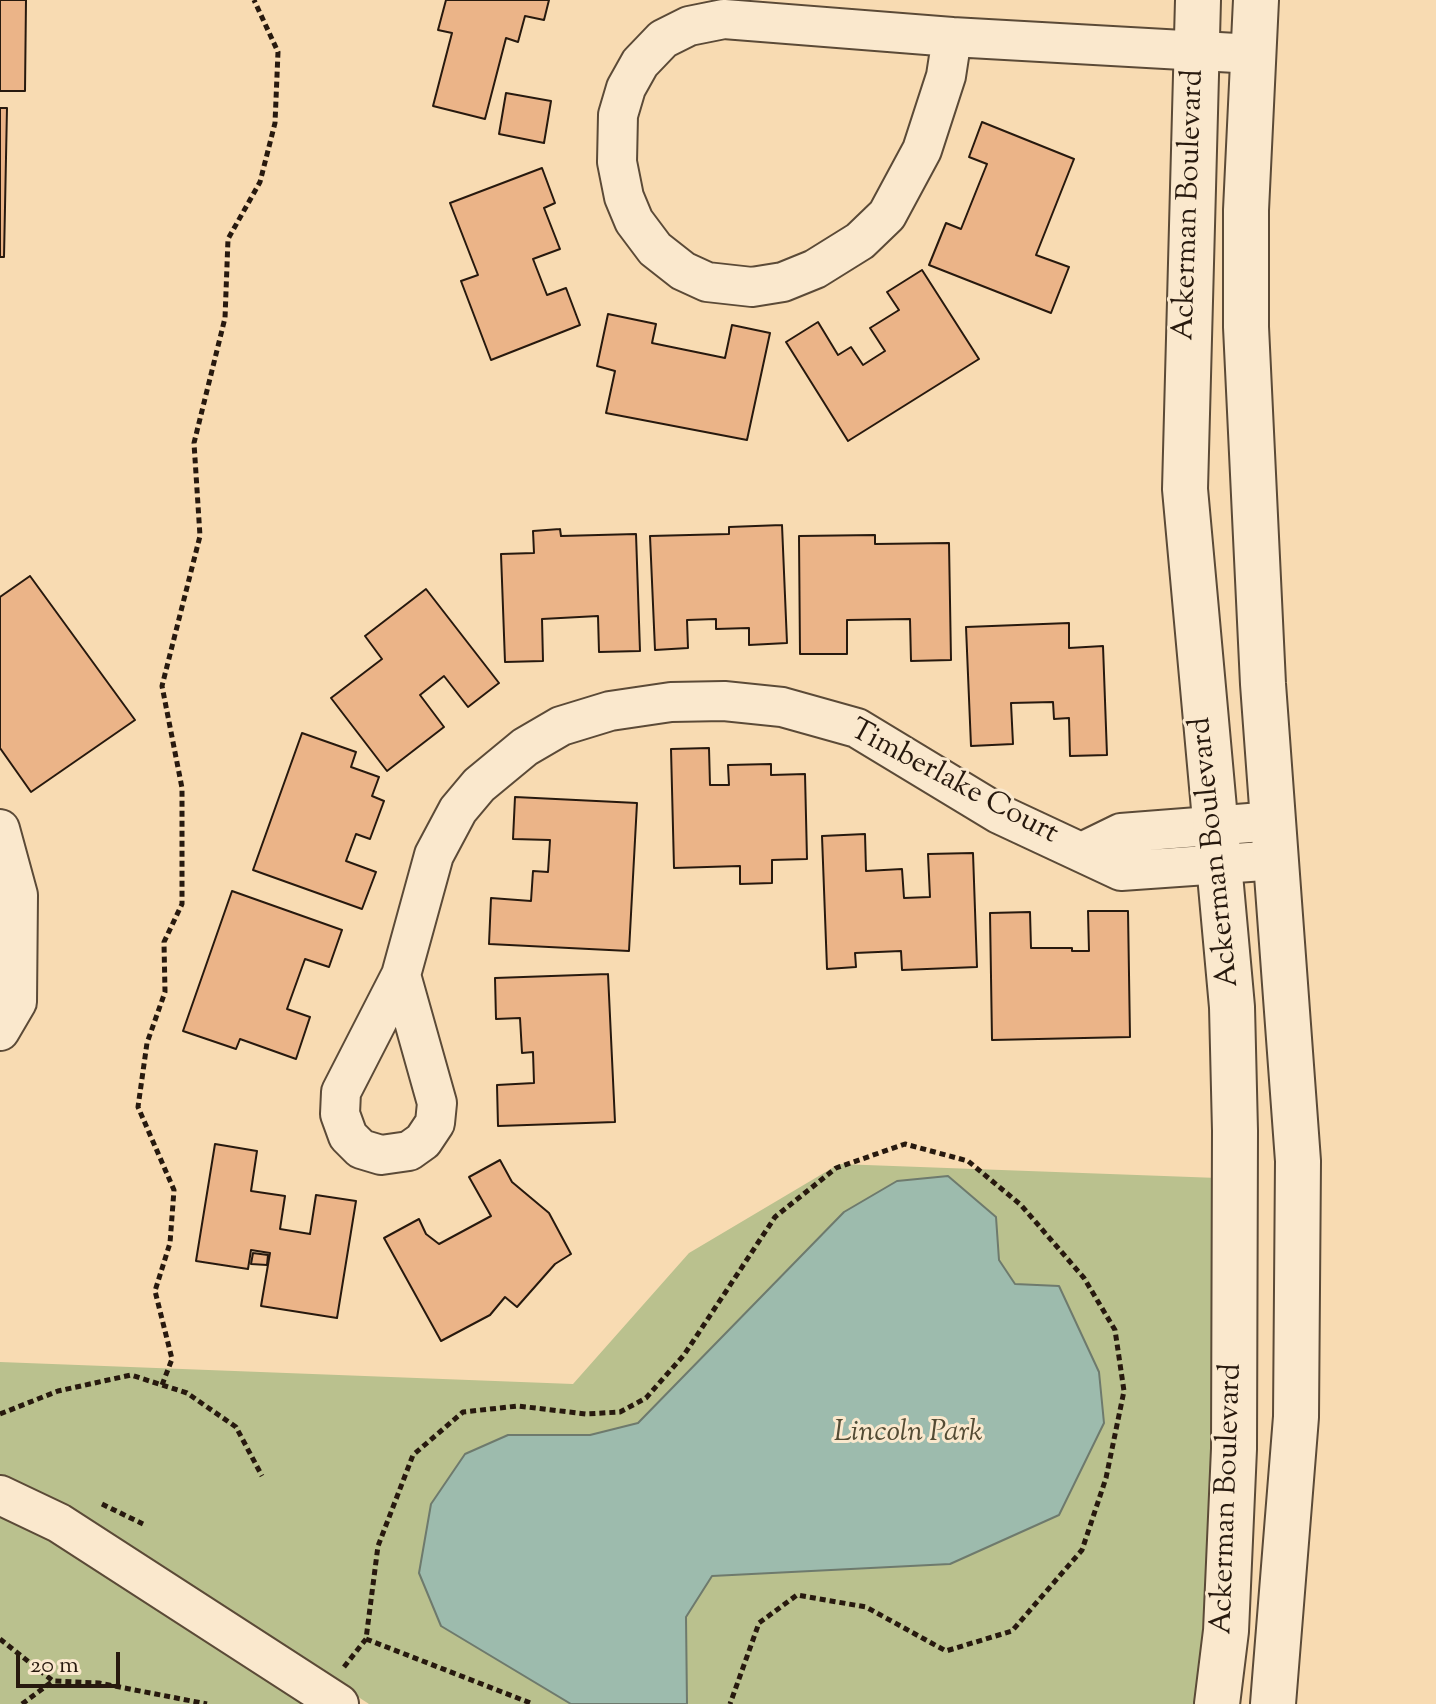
<!DOCTYPE html>
<html>
<head>
<meta charset="utf-8">
<style>
	body { margin:0 }
	#map { position:relative; width:1436px; height:1704px; overflow:hidden; background:#f8dbb2; font-family:"Sorts Mill Goudy",serif }
	canvas { display:block }
	.scale { position:absolute; left:16px; top:1652px; width:104px; height:36px; box-sizing:border-box; border:4px solid #27190e; border-top:0; padding-left:10px; font-size:24px; line-height:28px; white-space:nowrap; color:#27190e; -webkit-text-stroke:6px #fae8cd; paint-order:stroke }
</style>
</head>
<body>
<div id="map">
<canvas width="1436" height="1704"></canvas>
<div class="scale">20 m</div>
</div>
<script>
const c = document.querySelector('canvas').getContext('2d');
c.lineJoin = 'round';
function fill(path, color) { c.fillStyle = color; c.fill(path, 'evenodd'); }
const poly = rows => new Path2D(rows.map(r => 'M' + r).join(''));
function strokePath(path, color, width, dash) { c.strokeStyle = color; c.lineWidth = width; c.lineCap = dash ? 'butt' : 'round'; c.setLineDash(dash || []); c.stroke(path); }
function label(font, color, halo, rows, align = 'center') {
  c.font = font + ' "Sorts Mill Goudy",serif'; c.lineWidth = 6; c.setLineDash([]); c.textBaseline = 'middle'; c.strokeStyle = halo; c.fillStyle = color; for (const [text, x, y, turn = 0] of rows) {
    c.save(); c.translate(x, y); c.rotate((+turn || 0) * Math.PI / 180); c.textAlign = isNaN(turn) ? turn : align; if (halo) c.strokeText(text, 0, 0); c.fillText(text, 0, 0); c.restore();
  }
}
const green = poly([
	[839,1164,1218,1178,1214,1491,1196,1704,369,1704,97,1526,0,1477,0,1362,573,1384,689,1253],
	[0,1516,71,1551,309,1704,0,1704]
]);
const water = poly([
	[948,1176,996,1217,999,1260,1015,1284,1059,1286,1099,1372,1104,1423,1059,1515,950,1564,712,1576,686,1617,687,1704,571,1704,441,1626,419,1573,431,1504,465,1454,508,1435,590,1435,638,1423,844,1212,897,1181,948,1176]
]);
const building = poly([
	[0,0,26,0,25,91,0,91,0,0],
	[446,0,549,0,544,20,525,16,518,42,506,38,485,119,433,106,452,33,438,30,446,0],
	[506,93,551,101,544,143,499,134,506,93],
	[0,108,7,108,4,257,0,257,0,108],
	[982,122,1074,159,1036,255,1069,267,1051,313,929,265,946,223,961,229,987,164,969,157,982,122],
	[542,168,555,203,544,208,560,249,533,259,547,295,566,288,580,325,491,360,461,281,478,275,450,203,542,168],
	[922,270,979,359,848,441,786,342,818,322,838,355,851,347,863,365,885,351,870,328,899,310,887,292,922,270],
	[608,314,656,324,652,343,725,358,732,325,770,333,747,440,606,413,615,371,597,366,608,314],
	[782,525,787,643,749,645,749,628,716,629,716,619,687,620,688,648,655,650,650,536,729,534,729,527,782,525],
	[560,529,561,536,636,534,640,651,599,652,598,616,542,619,543,661,505,662,501,554,534,553,533,531,560,529],
	[875,535,875,544,949,543,951,660,911,661,910,619,847,620,847,654,800,654,799,536,875,535],
	[30,576,135,720,31,792,0,748,0,597,30,576],
	[426,589,499,683,468,707,444,676,420,695,444,727,387,771,331,698,382,659,365,636,426,589],
	[1069,623,1069,648,1103,646,1107,755,1070,756,1069,718,1054,719,1053,702,1011,703,1013,744,971,746,966,627,1069,623],
	[302,733,356,752,351,767,379,777,372,796,384,801,370,839,356,834,346,861,376,872,362,909,253,870,302,733],
	[709,748,710,785,729,785,728,765,771,764,771,775,805,774,807,859,772,860,772,883,740,884,740,866,674,868,671,749,709,748],
	[515,797,637,803,629,951,489,944,491,898,531,901,533,871,548,872,550,840,513,839,515,797],
	[865,834,866,871,902,869,904,898,930,897,928,854,973,853,977,967,902,970,901,951,855,953,856,967,827,969,822,836,865,834],
	[232,891,342,930,329,967,305,959,287,1009,310,1017,296,1059,240,1039,236,1049,183,1031,232,891],
	[1088,911,1128,911,1130,1037,992,1040,990,913,1030,912,1031,948,1072,948,1072,951,1089,951,1088,911],
	[608,974,615,1122,498,1126,497,1085,534,1083,533,1052,522,1053,520,1018,496,1019,495,978,608,974],
	[215,1144,257,1151,251,1191,285,1196,280,1229,310,1234,316,1195,356,1201,337,1318,261,1306,270,1253,251,1250,248,1269,196,1261,215,1144],
	[500,1160,512,1182,549,1213,571,1254,555,1264,517,1307,505,1297,490,1315,441,1341,384,1238,419,1219,426,1234,439,1244,491,1216,469,1177,500,1160],
	[253,1253,268,1255,267,1265,251,1264,253,1253]
]);
const path = poly([
	[162,1385,172,1359,155,1291,170,1243,174,1190,138,1107,147,1043,165,992,164,942,182,904,182,788,162,686,200,536,194,443,225,318,228,239,260,182,275,123,278,52,254,0],
	[0,1414,58,1391,131,1375,187,1393,236,1427,262,1476],
	[102,1504,143,1524],
	[0,1639,53,1681,99,1683,207,1704],
	[366,1639,533,1704],
	[344,1667,366,1639,378,1546,413,1455,463,1412,518,1406,586,1414,620,1412,646,1398,684,1355,775,1217,836,1168,905,1144,968,1161,1021,1205,1084,1278,1115,1330,1124,1391,1106,1478,1082,1550,1012,1631,946,1651,866,1607,797,1595,759,1623,730,1704],
	[22,1704,53,1681]
]);
const minor = poly([
	[724,19,952,37,946,76,922,150,887,215,860,241,815,269,783,282,752,287,707,282,683,271,655,249,634,221,624,197,617,162,618,115,626,88,640,63,663,39,689,26,724,19],
	[952,37,1254,54],
	[0,829,18,895,17,1002,0,1031],
	[1082,852,1121,833,1275,821],
	[401,975,434,855,458,810,479,785,525,747,561,726,610,711,671,702,724,701,782,707,857,728,999,814,1121,871,1278,860],
	[401,975,437,1103,435,1123,423,1141,409,1151,381,1155,361,1149,348,1136,340,1114,341,1092,401,975],
	[0,1495,59,1523,339,1704]
]);
const tertiary = poly([
	[1198,0,1185,489,1232,1007,1235,1131,1234,1449,1226,1631,1217,1704],
	[1256,0,1246,210,1246,327,1263,684,1298,1161,1296,1417,1273,1704]
]);
const streetNames = [
	["Ackerman Boulevard",1191,205,-88],
	["Timberlake Court",953,784,28],
	["Ackerman Boulevard",1217,852,-96],
	["Ackerman Boulevard",1229,1499,-88]
];
const parkNames = [
	["Lincoln Park",908,1435]
];
fill(green, '#bac18e');
fill(water, '#9dbbad');
strokePath(water, '#6e7a6d', 2);
fill(building, '#ebb488');
strokePath(building, '#27190e', 2);
strokePath(minor, '#5b4a37', 42);
strokePath(tertiary, '#5b4a37', 48);
strokePath(path, '#27190e', 5, [6, 4]);
strokePath(minor, '#fae8cd', 38);
strokePath(tertiary, '#fae8cd', 44);
label('30px', '#27190e', '#fae8cd', streetNames);
label('italic 30px', '#534b34', '#fae8cd', parkNames);
</script>
</body>
</html>
